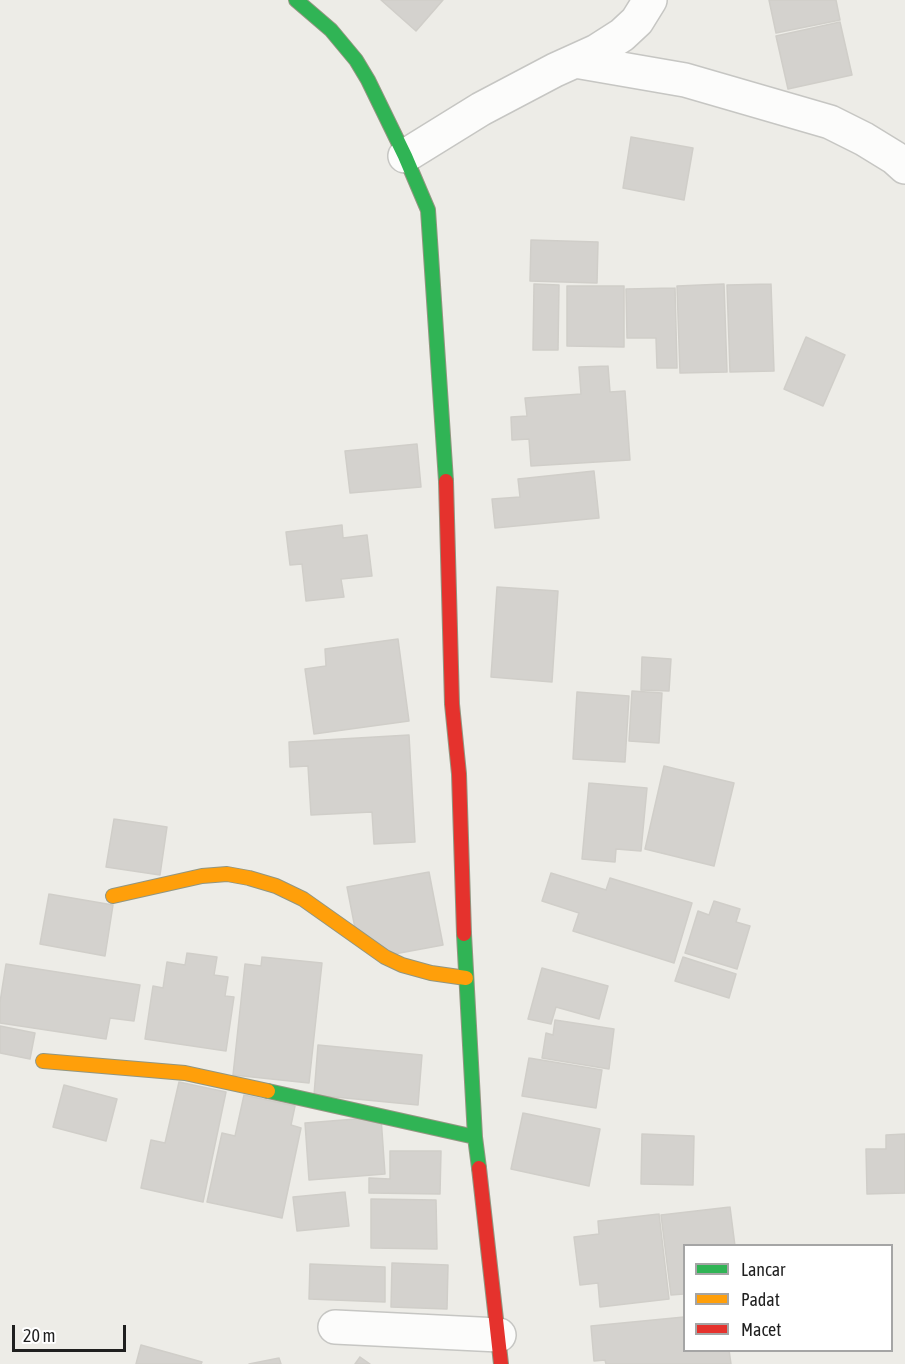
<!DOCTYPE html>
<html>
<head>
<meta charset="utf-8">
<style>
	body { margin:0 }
	#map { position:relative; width:905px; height:1364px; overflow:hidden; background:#edece7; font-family:"Asap Condensed",sans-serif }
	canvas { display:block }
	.legend { position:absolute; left:683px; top:1244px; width:210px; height:108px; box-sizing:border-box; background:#fff; border:2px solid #a5a5a5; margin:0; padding:8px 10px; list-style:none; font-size:18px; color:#1f1f1f }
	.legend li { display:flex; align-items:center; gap:12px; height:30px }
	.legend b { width:30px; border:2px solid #a5a5a5 }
	.scale { position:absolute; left:12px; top:1325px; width:114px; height:27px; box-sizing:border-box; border:3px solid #1f1f1f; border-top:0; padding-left:8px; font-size:18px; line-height:21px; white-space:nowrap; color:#1f1f1f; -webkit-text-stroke:4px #fff; paint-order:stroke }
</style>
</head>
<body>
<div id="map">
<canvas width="905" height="1364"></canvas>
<ul class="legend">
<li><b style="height:8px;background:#30b455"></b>Lancar</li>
<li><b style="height:8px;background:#ff9f0a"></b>Padat</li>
<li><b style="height:8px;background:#e5322d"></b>Macet</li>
</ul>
<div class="scale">20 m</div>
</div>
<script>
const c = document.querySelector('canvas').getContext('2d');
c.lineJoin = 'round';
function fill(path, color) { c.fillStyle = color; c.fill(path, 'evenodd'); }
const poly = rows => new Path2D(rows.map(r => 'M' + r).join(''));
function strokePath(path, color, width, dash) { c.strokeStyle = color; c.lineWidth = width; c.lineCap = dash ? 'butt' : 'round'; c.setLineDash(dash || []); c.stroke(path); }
const building = poly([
	[381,0,443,0,416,31,381,0],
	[769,0,836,0,840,20,776,33,769,0],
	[840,22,852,75,788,89,776,36,840,22],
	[631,137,693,148,684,200,623,188,631,137],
	[531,240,598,242,597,283,530,281,531,240],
	[534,284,559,285,558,350,533,350,534,284],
	[724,284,727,372,680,373,677,286,724,284],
	[771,284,774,371,730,372,727,285,771,284],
	[567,286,624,286,624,347,567,346,567,286],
	[675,288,677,368,657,368,656,338,627,338,626,289,675,288],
	[806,337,845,355,823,406,784,389,806,337],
	[608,366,610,392,625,391,630,460,531,466,529,439,512,440,511,417,527,416,525,398,581,394,579,367,608,366],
	[417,444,421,487,350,493,345,451,417,444],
	[594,471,599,518,495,528,492,499,520,497,518,479,594,471],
	[342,525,343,538,367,535,372,576,341,579,344,597,306,601,302,564,290,565,286,532,342,525],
	[497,587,558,591,552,682,491,677,497,587],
	[398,639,409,721,314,734,305,669,326,666,325,649,398,639],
	[642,657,671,659,669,691,641,690,642,657],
	[632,691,662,693,659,743,629,741,632,691],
	[577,692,629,696,625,762,573,759,577,692],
	[409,735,415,842,374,844,372,812,311,815,308,766,290,767,289,742,409,735],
	[664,766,734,783,714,866,645,849,664,766],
	[589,783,647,788,641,851,616,849,615,862,582,859,589,783],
	[114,819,167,827,160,875,106,867,114,819],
	[429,872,443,945,389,955,355,928,347,887,429,872],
	[551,873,606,890,610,878,692,903,674,963,573,931,579,913,542,901,551,873],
	[49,894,113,905,105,956,40,944,49,894],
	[714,901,740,909,736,922,750,926,737,969,685,953,698,911,709,915,714,901],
	[187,953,217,957,214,975,228,977,225,996,234,997,226,1051,145,1039,153,986,163,988,167,962,185,965,187,953],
	[262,957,322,963,309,1083,233,1075,245,964,261,966,262,957],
	[683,957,736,974,729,998,675,981,683,957],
	[6,964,140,985,134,1021,110,1018,106,1039,0,1023,0,1002,6,964],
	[542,968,608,986,599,1019,556,1007,551,1024,528,1019,542,968],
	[555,1020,614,1029,609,1069,542,1058,546,1033,553,1035,555,1020],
	[0,1026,35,1033,30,1059,0,1053,0,1026],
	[318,1045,422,1055,418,1105,314,1095,318,1045],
	[529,1058,602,1070,596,1108,522,1096,529,1058],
	[179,1082,226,1092,203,1202,141,1188,151,1140,165,1143,179,1082],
	[64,1085,117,1099,106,1141,53,1127,64,1085],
	[244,1095,295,1106,291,1125,301,1128,282,1218,207,1202,222,1133,235,1136,244,1095],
	[523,1113,600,1129,589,1186,511,1169,523,1113],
	[381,1117,385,1174,309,1180,305,1123,381,1117],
	[642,1134,694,1136,693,1185,641,1184,642,1134],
	[905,1134,905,1193,867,1194,866,1149,886,1149,886,1135,905,1134],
	[390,1151,441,1151,440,1194,369,1193,369,1178,390,1179,390,1151],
	[345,1192,349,1226,297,1231,293,1197,345,1192],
	[371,1199,436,1200,437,1249,371,1248,371,1199],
	[730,1207,735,1246,684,1246,684,1294,671,1295,661,1215,730,1207],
	[659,1214,669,1299,600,1307,598,1283,580,1285,574,1237,599,1234,598,1221,659,1214],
	[392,1263,448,1265,447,1309,391,1307,392,1263],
	[310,1264,385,1267,385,1302,309,1299,310,1264],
	[684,1317,684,1350,729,1350,731,1364,606,1364,605,1360,594,1361,591,1326,684,1317],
	[141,1345,202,1362,201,1364,136,1364,141,1345],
	[360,1357,370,1364,355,1364,360,1357],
	[279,1358,281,1364,249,1364,279,1358]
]);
const street = poly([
	[575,61,685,80,830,122,864,139,895,158,905,167],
	[405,156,481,109,555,70,597,51,622,35,637,21,650,0],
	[335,1327,499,1335]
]);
const fast = poly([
	[296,0,331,30,356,60,368,80,405,156,428,210,446,481],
	[464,934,475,1137,479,1168],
	[268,1091,475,1137]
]);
const slow = poly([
	[113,896,202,876,227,874,249,878,276,886,303,899,385,957,402,965,431,973,466,978],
	[43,1061,185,1073,268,1091]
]);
const jam = poly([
	[446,481,452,704,459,774,464,934],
	[479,1168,501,1364]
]);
fill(building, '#d4d2ce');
strokePath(building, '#d0cec9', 1.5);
strokePath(street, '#c6c6c3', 36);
strokePath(fast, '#929680', 16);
strokePath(slow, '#929680', 16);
strokePath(jam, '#929680', 16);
strokePath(street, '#fcfcfb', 33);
strokePath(fast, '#30b455', 14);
strokePath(slow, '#ff9f0a', 14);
strokePath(jam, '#e5322d', 14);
</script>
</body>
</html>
